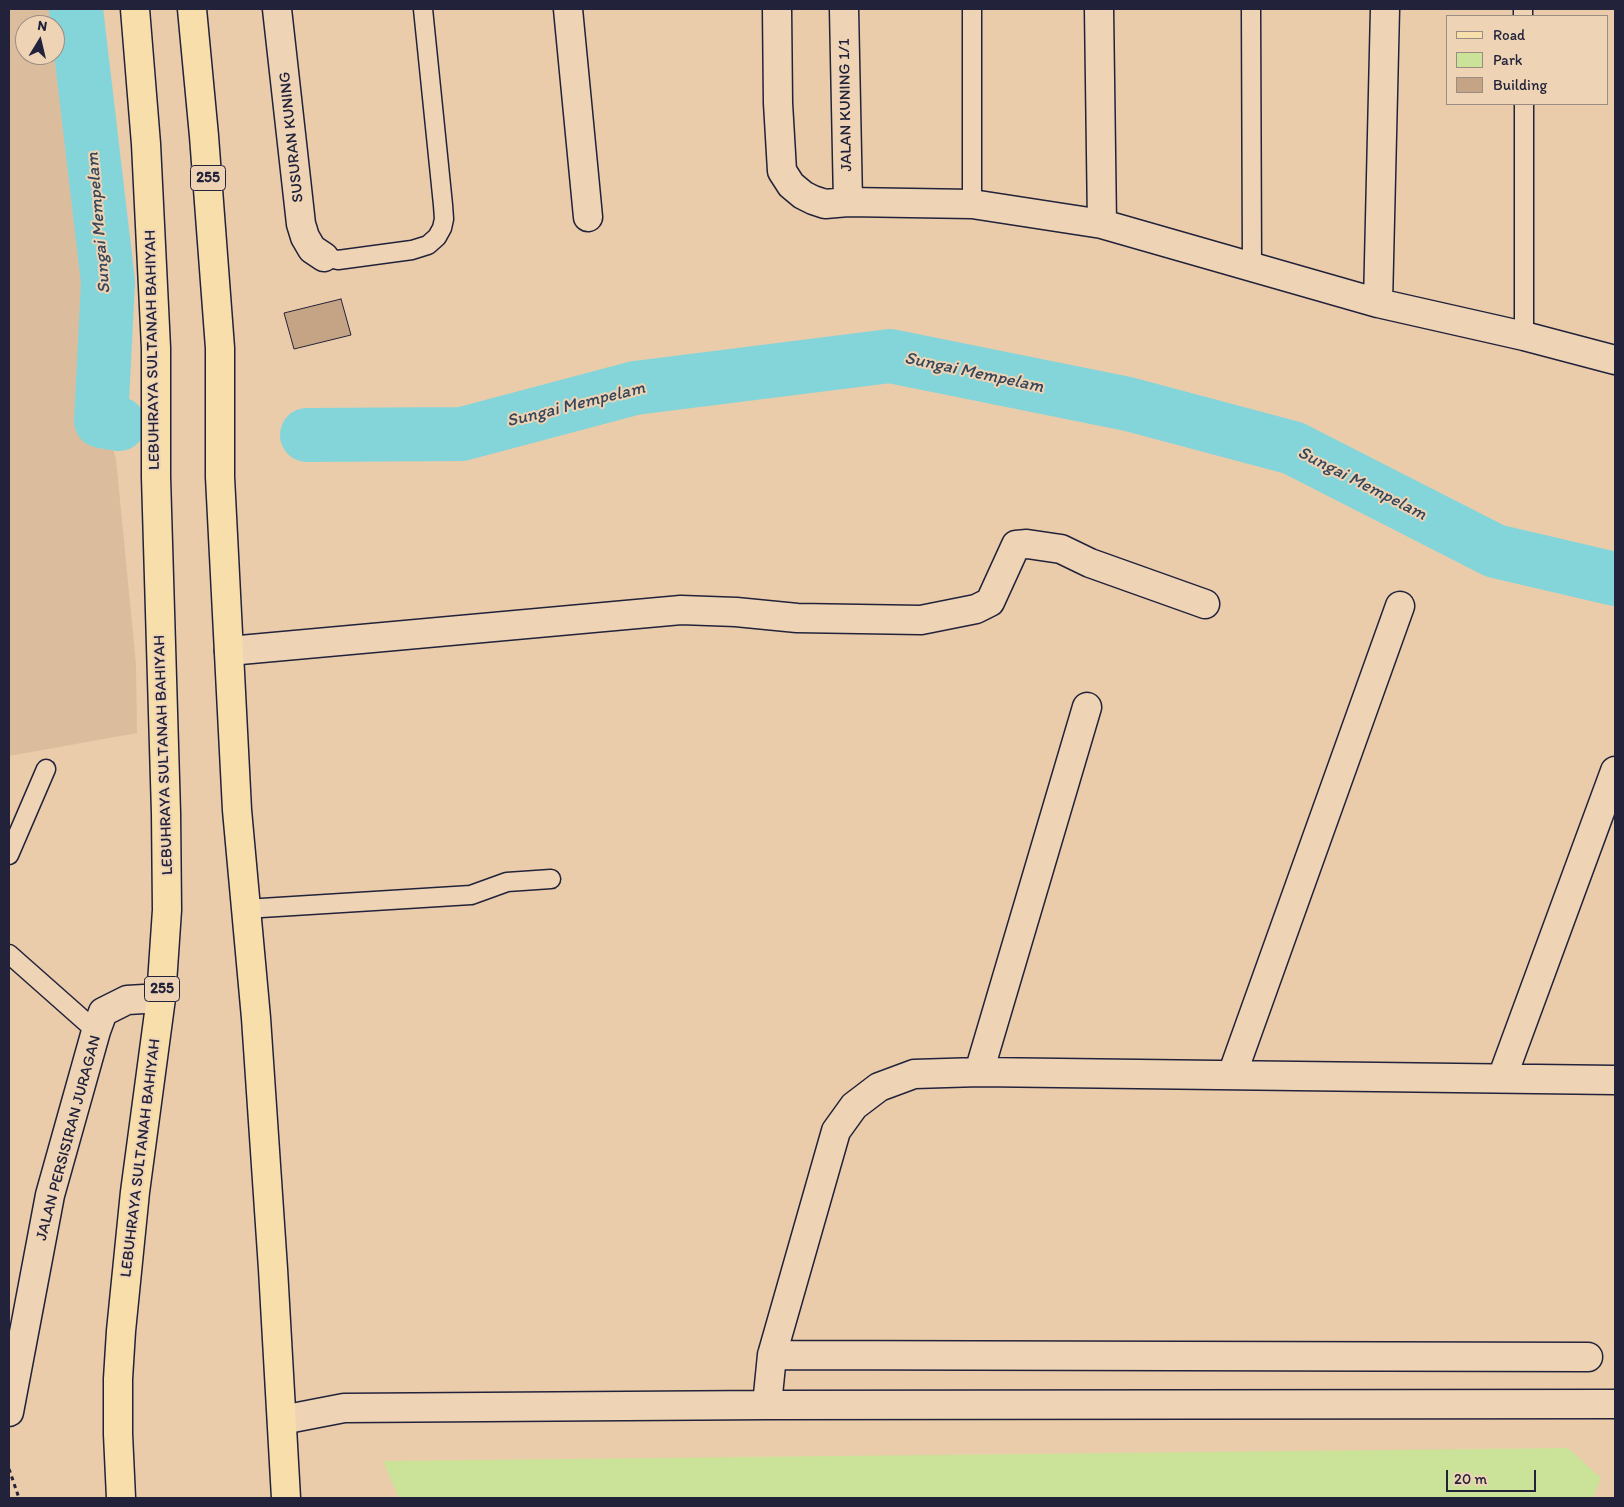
<!DOCTYPE html>
<html>
<head>
<meta charset="utf-8">
<style>
	body { margin:0 }
	#map { position:relative; width:1624px; height:1507px; overflow:hidden; background:#eaccaa; font-family:Itim,sans-serif }
	canvas { display:block }
	.frame { position:absolute; inset:0; border:10px solid #22223b; pointer-events:none }
	.legend { position:absolute; left:1446px; top:15px; width:162px; height:90px; box-sizing:border-box; background:#eed4b5; border:1px solid #9c8d84; margin:0; padding:6px 9px; list-style:none; font-size:15px; color:#22223b }
	.legend li { display:flex; align-items:center; gap:10px; height:25px }
	.legend b { width:25px; border:1px solid #9c8d84 }
	.north { position:absolute; left:15px; top:15px; width:50px; height:50px; box-sizing:border-box; background:#eed4b5; border:1px solid #9c8d84; border-radius:50%; rotate:9deg; font-size:14px; font-weight:700; line-height:20px; text-align:center; color:#22223b }
	.north::after { content:''; display:block; margin:auto; width:18px; height:22px; background:#22223b; clip-path:polygon(50% 0,100% 100%,50% 72%,0 100%) }
	.scale { position:absolute; left:1446px; top:1470px; width:90px; height:22px; box-sizing:border-box; border:2px solid #22223b; border-top:0; padding-left:6px; font-size:15px; line-height:18px; white-space:nowrap; color:#22223b; -webkit-text-stroke:4px #eed4b5; paint-order:stroke }
</style>
</head>
<body>
<div id="map">
<canvas width="1624" height="1507"></canvas>
<div class="frame"></div>
<ul class="legend">
<li><b style="height:6px;background:#f8deab"></b>Road</li>
<li><b style="height:14px;background:#cbe398"></b>Park</li>
<li><b style="height:14px;background:#c5a485"></b>Building</li>
</ul>
<div class="north">N</div>
<div class="scale">20 m</div>
</div>
<script>
const c = document.querySelector('canvas').getContext('2d');
c.lineJoin = 'round';
function fill(path, color) { c.fillStyle = color; c.fill(path, 'evenodd'); }
const poly = rows => new Path2D(rows.map(r => 'M' + r).join(''));
function strokePath(path, color, width, dash) { c.strokeStyle = color; c.lineWidth = width; c.lineCap = dash ? 'butt' : 'round'; c.setLineDash(dash || []); c.stroke(path); }
function label(font, color, halo, rows, align = 'center') {
  c.font = font + ' Itim,sans-serif'; c.lineWidth = 4; c.setLineDash([]); c.textBaseline = 'middle'; c.strokeStyle = halo; c.fillStyle = color; for (const [text, x, y, turn = 0] of rows) {
    c.save(); c.translate(x, y); c.rotate((+turn || 0) * Math.PI / 180); c.textAlign = isNaN(turn) ? turn : align; if (halo) c.strokeText(text, 0, 0); c.fillText(text, 0, 0); c.restore();
  }
}
const built = poly([
	[9,9,55,9,56,17,91,373,116,459,136,664,137,733,9,756],
	[25,25,55,25,55,55,25,55]
]);
const green = poly([
	[1568,1448,1601,1478,1593,1498,399,1498,383,1461]
]);
const river = poly([
	[76,9,108,282,101,421,119,424],
	[307,435,462,434,635,388,890,356,1128,404,1293,448,1495,551,1615,579]
]);
const building = poly([
	[341,299,351,335,294,349,284,313,341,299]
]);
const path = poly([
	[9,1469,19,1498]
]);
const lane = poly([
	[972,9,972,204],
	[1251,9,1252,267],
	[1523,9,1523,16],
	[1524,104,1524,336],
	[324,257,338,260,412,250,428,245,437,237,442,228,444,219,443,205,423,9],
	[9,855,46,769],
	[245,909,471,895,507,882,551,879],
	[9,954,96,1031]
]);
const street = poly([
	[277,9,301,224,305,237,312,249,324,257],
	[568,9,588,217],
	[777,9,778,103,782,171,791,185,803,195,813,200,825,204,848,202,972,204,1102,224,1378,303,1524,336,1615,360],
	[844,9,848,202],
	[1099,9,1102,224],
	[1378,303,1385,9],
	[229,651,681,610,736,612,797,618,921,620,976,609,990,602,1016,545,1027,544,1061,549,1090,563,1205,604],
	[979,1072,1087,707],
	[1232,1075,1400,606],
	[1502,1078,1615,771],
	[772,1355,1588,1357],
	[767,1405,772,1355,836,1131,854,1106,879,1087,914,1074,979,1072,1615,1080],
	[9,1412,50,1195,96,1031,103,1012,127,1000,161,998],
	[282,1420,344,1408,767,1405,1615,1404]
]);
const primary = poly([
	[192,9,204,136,220,348,220,477,237,810,256,1018,273,1269,286,1498],
	[121,1498,118,1434,118,1379,121,1331,135,1192,161,998,167,910,166,813,156,477,156,348,146,144,135,9]
]);
const shields = [
	[208,178,35],
	[162,989,35]
];
const shieldNames = [
	["255",208,178],
	["255",162,989]
];
const streetNames = [
	["JALAN KUNING 1/1",846,105,-91],
	["SUSURAN KUNING",292,137,-96],
	["LEBUHRAYA SULTANAH BAHIYAH",153,350,-91],
	["LEBUHRAYA SULTANAH BAHIYAH",164,755,-92],
	["JALAN PERSISIRAN JURAGAN",69,1138,-75],
	["LEBUHRAYA SULTANAH BAHIYAH",141,1158,-83]
];
const waterNames = [
	["Sungai Mempelam",99,223,-95],
	["Sungai Mempelam",974,373,12],
	["Sungai Mempelam",576,405,-14],
	["Sungai Mempelam",1362,484,27]
];
fill(built, '#dbbd9d');
fill(green, '#cbe398');
strokePath(river, '#84d5da', 54);
fill(building, '#c5a485');
strokePath(building, '#22223b', 1);
strokePath(lane, '#22223b', 21);
strokePath(street, '#22223b', 31);
strokePath(primary, '#22223b', 31);
strokePath(path, '#22223b', 3, [4, 4]);
strokePath(lane, '#eed4b5', 18);
strokePath(street, '#eed4b5', 28);
strokePath(primary, '#f8deab', 28);
for (const [x, y, w] of shields) { const box = new Path2D(); box.roundRect(x - w / 2, y - 12.5, w, 25, 4); c.fillStyle = '#eed4b5'; c.fill(box); strokePath(box, '#22223b', 1); }
label('bold 15px', '#22223b', null, shieldNames);
label('16px', '#22223b', '#eed4b5', streetNames);
label('italic 18px', '#36465b', '#eed4b5', waterNames);
</script>
</body>
</html>
